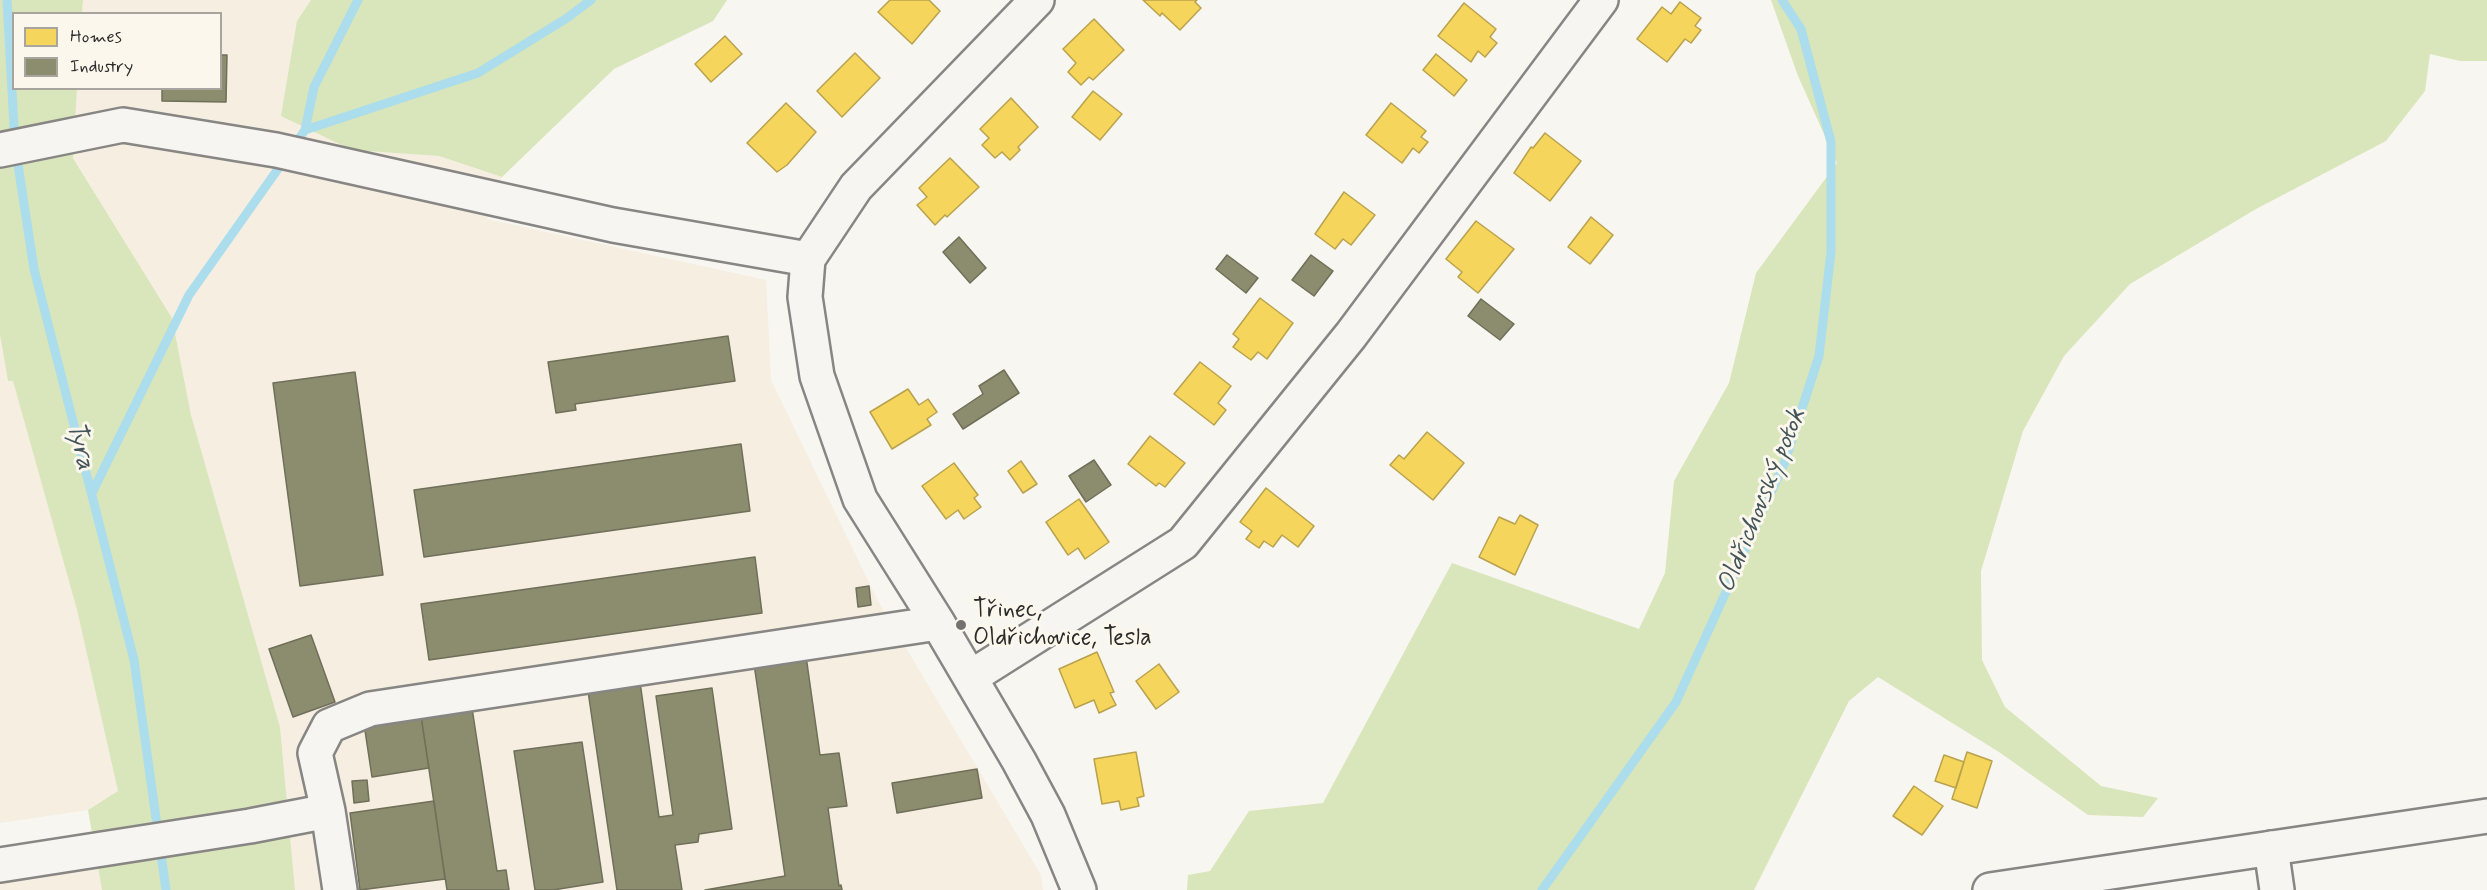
<!DOCTYPE html>
<html>
<head>
<meta charset="utf-8">
<style>
	body { margin:0 }
	#map { position:relative; width:2487px; height:890px; overflow:hidden; background:#f8f6f0; font-family:Mynerve,sans-serif }
	canvas { display:block }
	.legend { position:absolute; left:12px; top:12px; width:210px; height:78px; box-sizing:border-box; background:#fbf7ec; border:2px solid #a8a59f; margin:0; padding:8px 10px; list-style:none; font-size:18px; color:#2b2b2b }
	.legend li { display:flex; align-items:center; gap:12px; height:30px }
	.legend b { width:30px; border:2px solid #a8a59f }
</style>
</head>
<body>
<div id="map">
<canvas width="2487" height="890"></canvas>
<ul class="legend">
<li><b style="height:16px;background:#f6d55c"></b>Homes</li>
<li><b style="height:16px;background:#8c8c6e"></b>Industry</li>
</ul>
</div>
<script>
const c = document.querySelector('canvas').getContext('2d');
c.lineJoin = 'round';
function fill(path, color) { c.fillStyle = color; c.fill(path, 'evenodd'); }
const poly = rows => new Path2D(rows.map(r => 'M' + r).join(''));
function strokePath(path, color, width, dash) { c.strokeStyle = color; c.lineWidth = width; c.lineCap = dash ? 'butt' : 'round'; c.setLineDash(dash || []); c.stroke(path); }
function label(font, color, halo, rows, align = 'center') {
  c.font = font + ' Mynerve,sans-serif'; c.lineWidth = 6; c.setLineDash([]); c.textBaseline = 'middle'; c.strokeStyle = halo; c.fillStyle = color; for (const [text, x, y, turn = 0] of rows) {
    c.save(); c.translate(x, y); c.rotate((+turn || 0) * Math.PI / 180); c.textAlign = isNaN(turn) ? turn : align; if (halo) c.strokeText(text, 0, 0); c.fillText(text, 0, 0); c.restore();
  }
}
const built = poly([
	[83,0,311,0,297,22,352,150,439,156,502,177,487,219,766,280,771,380,877,599,1041,875,1043,890,295,890,280,727,191,415,172,318,73,157,77,89,220,88,220,14,82,13],
	[0,335,8,381,13,381,77,610,118,791,88,810,0,823],
	[93,838,102,890,0,890,0,850]
]);
const green = poly([
	[0,0,83,0,82,13,14,14,14,88,77,89,73,158,172,318,191,415,280,727,295,890,102,890,88,810,118,791,77,610,13,381,8,381,0,335],
	[311,0,727,0,713,21,614,69,502,177,439,156,352,150,281,116,297,21],
	[1771,0,2487,0,2487,61,2460,61,2430,54,2425,91,2386,141,2256,209,2130,284,2064,356,2023,431,1981,571,1982,660,2005,707,2101,786,2158,798,2143,817,2088,815,1999,752,1878,677,1849,701,1754,890,1187,890,1188,875,1210,871,1249,811,1323,803,1452,563,1639,629,1665,573,1674,481,1729,383,1756,273,1837,163,1798,76]
]);
const homes = poly([
	[890,0,929,0,940,11,912,44,878,12,890,0],
	[1143,0,1197,0,1195,2,1201,8,1180,30,1162,13,1160,16,1143,0],
	[1680,2,1701,18,1695,26,1701,30,1691,43,1685,39,1667,62,1637,39,1662,7,1671,14,1680,2],
	[1464,3,1496,29,1490,37,1497,43,1485,57,1478,51,1471,62,1438,36,1464,3],
	[1094,19,1124,50,1093,80,1089,77,1081,85,1068,72,1076,63,1063,49,1094,19],
	[725,36,742,54,711,82,695,64,725,36],
	[855,53,880,78,842,117,817,91,855,53],
	[1436,54,1467,80,1454,96,1423,70,1436,54],
	[1093,91,1122,114,1100,140,1072,117,1093,91],
	[1011,98,1038,127,1018,147,1020,150,1010,160,1002,152,995,158,982,145,989,138,980,129,1011,98],
	[786,103,816,132,787,165,777,172,747,143,786,103],
	[1391,103,1426,131,1421,137,1428,142,1419,153,1413,148,1402,163,1366,135,1391,103],
	[1545,133,1581,161,1550,201,1514,173,1531,147,1533,148,1545,133],
	[950,158,979,187,947,217,945,215,935,225,917,205,927,197,919,188,950,158],
	[1344,192,1375,215,1351,245,1343,239,1335,249,1315,234,1344,192],
	[1591,217,1613,235,1590,264,1568,247,1591,217],
	[1476,221,1514,249,1478,293,1458,277,1462,272,1446,259,1476,221],
	[1260,298,1293,323,1267,359,1258,352,1251,360,1233,347,1239,339,1233,334,1260,298],
	[1200,362,1231,386,1218,403,1226,410,1214,425,1174,394,1200,362],
	[908,389,919,405,928,399,937,412,927,419,931,425,892,449,870,412,908,389],
	[1427,432,1464,463,1433,500,1390,465,1399,455,1404,459,1427,432],
	[1150,436,1185,463,1165,487,1159,483,1156,486,1128,464,1150,436],
	[1021,461,1037,484,1023,493,1008,471,1021,461],
	[954,463,978,495,974,498,981,507,964,519,958,510,946,519,922,486,954,463],
	[1266,488,1314,526,1298,547,1282,535,1273,547,1264,541,1259,548,1246,539,1252,531,1240,522,1266,488],
	[1079,499,1109,542,1085,559,1078,548,1068,555,1046,522,1079,499],
	[1520,515,1538,525,1515,575,1479,557,1499,517,1515,524,1520,515],
	[1097,652,1114,692,1110,693,1116,705,1099,713,1094,700,1075,708,1059,669,1097,652],
	[1159,664,1179,692,1156,709,1136,681,1159,664],
	[1136,752,1144,796,1137,798,1139,806,1121,810,1119,801,1102,804,1094,759,1136,752],
	[1967,752,1992,761,1977,808,1952,799,1967,752],
	[1944,755,1964,762,1956,788,1935,781,1944,755],
	[1914,786,1943,806,1922,835,1893,816,1914,786]
]);
const industry = poly([
	[220,55,227,55,226,102,162,101,162,88,220,88,220,55],
	[959,237,986,268,970,283,943,252,959,237],
	[1227,255,1258,278,1246,293,1216,269,1227,255],
	[1311,255,1333,271,1314,296,1292,280,1311,255],
	[1481,299,1514,324,1500,340,1468,316,1481,299],
	[728,336,735,381,575,404,576,410,556,413,548,362,728,336],
	[1004,370,1019,393,963,429,953,414,983,394,979,386,1004,370],
	[355,372,383,575,300,586,273,383,355,372],
	[741,444,750,511,424,557,414,490,741,444],
	[1094,460,1111,485,1086,502,1069,476,1094,460],
	[755,557,762,613,429,660,421,604,755,557],
	[869,586,871,605,858,607,856,588,869,586],
	[311,635,335,702,293,717,269,649,311,635],
	[806,656,820,755,839,753,847,806,828,808,839,886,841,885,842,890,705,890,785,876,754,664,806,656],
	[640,682,659,817,673,815,656,696,712,688,732,829,699,834,698,842,675,845,682,890,617,890,588,691,640,682],
	[472,708,497,871,506,870,509,890,447,890,421,716,472,708],
	[421,716,429,768,372,777,364,724,421,716],
	[582,742,603,882,553,890,535,890,514,751,582,742],
	[977,769,982,798,897,813,892,783,977,769],
	[367,780,369,801,354,803,352,781,367,780],
	[434,801,445,879,360,890,350,813,434,801]
]);
const stream = poly([
	[7,0,15,145,34,269,134,660,166,890],
	[305,130,478,73,567,18,591,0],
	[293,147,305,130,314,87,358,0],
	[92,493,189,295,285,159],
	[1542,890,1676,702,1784,464,1819,356,1831,252,1831,142,1801,29,1782,0]
]);
const minor = poly([
	[1037,0,856,187,808,259,805,297,817,376,860,499,938,623,1019,761,1048,815,1079,890],
	[0,150,123,125,276,150,613,225,808,259],
	[971,677,1183,543,1351,335,1601,0],
	[2271,848,2277,890],
	[0,865,250,826,328,811],
	[340,890,328,811,315,753,329,726,370,709,938,623]
]);
const major = poly([
	[1990,890,2487,816]
]);
const markers = [
	[961,625,6,"#737270"]
];
const poiNames = [
	["Třinec,",973,611],
	["Oldřichovice, Tesla",973,639]
];
const waterNames = [
	["Tyra",79,446,76],
	["Oldřichovský potok",1763,501,-68]
];
fill(built, '#f6eee0');
fill(green, '#d9e5ba');
fill(homes, '#f6d55c');
strokePath(homes, '#b9a24d', 1.5);
fill(industry, '#8c8c6e');
strokePath(industry, '#6f6f5a', 1.5);
strokePath(stream, '#abdded', 9);
strokePath(minor, '#878684', 38);
strokePath(major, '#878684', 38);
strokePath(minor, '#f6f5f1', 33);
strokePath(major, '#f6f5f1', 33);
for (const [x, y, r, color] of markers) { const dot = new Path2D(); dot.arc(x, y, r, 0, 2 * Math.PI); c.fillStyle = color; c.fill(dot); strokePath(dot, '#fbf7ec', 2); }
label('24px', '#2b2b2b', '#fbf7ec', poiNames, 'left');
label('italic 26px', '#43555b', '#fbf7ec', waterNames);
</script>
</body>
</html>
